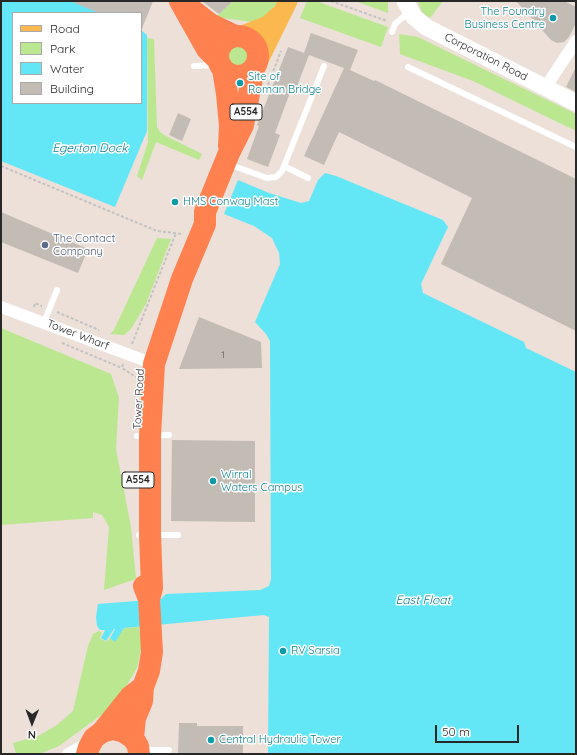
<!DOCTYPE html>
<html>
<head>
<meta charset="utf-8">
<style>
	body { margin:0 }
	#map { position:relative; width:577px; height:755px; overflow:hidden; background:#ece0d8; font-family:Quicksand,sans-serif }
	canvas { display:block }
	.frame { position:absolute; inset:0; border:2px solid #282828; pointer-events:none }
	.legend { position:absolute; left:12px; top:12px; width:130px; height:92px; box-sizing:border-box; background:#fff; border:1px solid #a9a9a9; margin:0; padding:5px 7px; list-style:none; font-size:12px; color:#282828 }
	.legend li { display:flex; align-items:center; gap:8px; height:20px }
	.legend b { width:20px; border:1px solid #a9a9a9 }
	.north { position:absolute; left:12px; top:703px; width:40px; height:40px; -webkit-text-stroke:3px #fff; paint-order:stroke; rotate:181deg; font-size:11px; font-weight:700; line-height:16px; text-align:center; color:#282828 }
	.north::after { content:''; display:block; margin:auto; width:14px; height:18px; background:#282828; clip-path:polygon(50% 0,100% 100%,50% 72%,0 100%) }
	.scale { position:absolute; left:435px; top:725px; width:84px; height:18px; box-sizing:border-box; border:2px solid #282828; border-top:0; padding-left:5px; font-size:12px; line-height:14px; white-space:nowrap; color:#282828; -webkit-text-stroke:3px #fff; paint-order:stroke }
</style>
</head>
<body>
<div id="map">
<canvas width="577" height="755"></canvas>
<div class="frame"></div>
<ul class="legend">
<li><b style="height:5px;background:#fab84f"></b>Road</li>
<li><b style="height:11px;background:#bbe790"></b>Park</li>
<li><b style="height:11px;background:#63e7f7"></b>Water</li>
<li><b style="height:11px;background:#c3bcb4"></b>Building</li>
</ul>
<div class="north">N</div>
<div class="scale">50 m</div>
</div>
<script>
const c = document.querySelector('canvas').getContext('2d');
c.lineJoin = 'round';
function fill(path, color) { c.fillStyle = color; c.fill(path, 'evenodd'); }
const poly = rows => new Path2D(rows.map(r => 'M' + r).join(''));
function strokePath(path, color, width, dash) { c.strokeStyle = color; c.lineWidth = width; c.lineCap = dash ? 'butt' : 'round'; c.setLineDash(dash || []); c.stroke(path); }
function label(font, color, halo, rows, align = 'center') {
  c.font = font + ' Quicksand,sans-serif'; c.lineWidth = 3; c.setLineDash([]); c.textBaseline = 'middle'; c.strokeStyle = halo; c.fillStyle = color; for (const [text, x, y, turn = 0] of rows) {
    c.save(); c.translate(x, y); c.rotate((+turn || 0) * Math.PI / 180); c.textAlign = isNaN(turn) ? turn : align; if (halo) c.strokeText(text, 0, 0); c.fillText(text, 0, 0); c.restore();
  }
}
const green = poly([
	[233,1,277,1,276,5,261,20,252,22,216,17],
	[307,1,316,1,388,27,381,47,300,18],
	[355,1,388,1,388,13],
	[418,1,443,1,430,18,422,12],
	[399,34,418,37,576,114,576,131,473,81,400,54],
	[147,38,154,39,157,127,160,132,166,136,202,154,199,160,156,142,142,180,137,176,148,142],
	'228 56a10 10 0 1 1 20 0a10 10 0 1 1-20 0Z',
	[157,238,171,239,146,304,131,329,124,335,110,334,114,330],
	[1,328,111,374,119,398,116,449,131,527,136,579,104,590,109,527,102,515,93,512,93,518,1,525],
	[139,627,142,645,137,668,124,690,108,710,59,746,39,754,16,754,13,743,38,736,57,725,73,711,88,646,93,634,99,631,102,633,100,638,106,642,110,638,115,641,124,628]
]);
const water = poly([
	[1,1,71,1,100,13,13,13,13,103,141,103,141,30,147,35,147,131,115,207,1,161],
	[325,173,336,176,443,220,448,227,421,284,423,293,524,342,526,348,576,372,576,754,268,754,269,617,264,615,124,628,115,642,110,638,115,629,114,629,106,641,101,638,105,630,100,630,97,626,96,617,98,604,161,599,166,594,260,590,269,586,271,579,270,341,266,334,255,322,280,264,279,253,272,238,254,226,224,214,238,180,269,193,301,203,309,201,318,180]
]);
const building = poly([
	[70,1,153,1,141,31,141,13,99,13],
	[202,1,233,1,219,14],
	[516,1,564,1,576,7,576,23,569,37,564,42,557,43,551,40],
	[311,33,358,50,350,70,374,81,375,80,576,179,576,331,441,264,472,198,339,132,324,165,304,156,344,68,309,55,296,89,292,87,275,133,280,135,268,167,247,159,259,126,257,125,288,47,304,53],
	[576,67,576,92,566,87],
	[178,113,191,119,182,141,169,135],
	[1,212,88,249,78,273,1,242],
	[199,317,261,342,262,368,179,369],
	[172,440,255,441,255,522,171,521],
	[179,723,197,723,197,726,243,726,243,754,178,754]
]);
const path = poly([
	[331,1,387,21],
	[268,85,281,51],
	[1,166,157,231,183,234],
	[1,249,1,247],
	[34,307,35,303,42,306],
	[57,312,99,330],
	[62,343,122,368],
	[132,344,176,233],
	[123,364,122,368,136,377]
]);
const lane = poly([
	[392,32,395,24,409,12],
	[194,66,216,65],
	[408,67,576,147],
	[228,164,267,178,276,177,282,171,324,66],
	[284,166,308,178],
	[44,322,57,290],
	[137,436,169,435],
	[139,535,178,535],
	[142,750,169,750]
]);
const street = poly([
	[545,88,576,41],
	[1,307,154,364],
	[68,754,90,742]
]);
const secondary = poly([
	[405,1,414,17,426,27,576,103]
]);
const primary = poly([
	[242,35,268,25,279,15],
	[258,62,288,1]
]);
const highway = poly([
	[180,1,207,49,218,60],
	[187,6,210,24,235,36],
	'218 56a20 20 0 1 1 40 0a20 20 0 1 1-40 0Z',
	[223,69,227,94,230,126,229,146],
	[149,599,152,588,150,534,150,436,154,364,182,279,205,224,205,212,229,153,243,125,254,68],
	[102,732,130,697,143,687],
	[133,738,135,718,142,701,143,687,149,671,152,652,149,599,144,586],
	[87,754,89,747,94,738,102,732,113,729,124,732,133,738,138,746,139,754]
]);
const markers = [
	[553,18,4,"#0f9aa8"],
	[240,83,4,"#0f9aa8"],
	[175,202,4,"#0f9aa8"],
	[45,245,4,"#5c6f8a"],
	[213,481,4,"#0f9aa8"],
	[283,651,4,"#0f9aa8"],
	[211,740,4,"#0f9aa8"]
];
const numberNames = [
	["1",223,355]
];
const shields = [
	[246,112,32],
	[138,480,32]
];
const shieldNames = [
	["A554",246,112],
	["A554",138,480]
];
const cultureNames = [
	["The Foundry",545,12,"right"],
	["Business Centre",545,25,"right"],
	["Site of",248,77],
	["Roman Bridge",248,90],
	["HMS Conway Mast",183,202],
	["Wirral",221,475],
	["Waters Campus",221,488],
	["RV Sarsia",291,651],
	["Central Hydraulic Tower",219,740]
];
const streetNames = [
	["Corporation Road",486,57,27],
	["Tower Wharf",78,335,21],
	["Tower Road",139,399,-87]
];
const serviceNames = [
	["The Contact",53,239],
	["Company",53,252]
];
const waterNames = [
	["Egerton Dock",90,148],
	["East Float",423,600]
];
fill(green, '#bbe790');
fill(water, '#63e7f7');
fill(building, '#c3bcb4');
strokePath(path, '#c3c3c3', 2, [3, 2]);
strokePath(lane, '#fff', 6);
strokePath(street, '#fff', 12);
strokePath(secondary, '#fff', 17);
strokePath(primary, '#fab84f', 19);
strokePath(highway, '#ff8150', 22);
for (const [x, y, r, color] of markers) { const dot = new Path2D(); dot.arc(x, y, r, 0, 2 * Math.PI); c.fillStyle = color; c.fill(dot); strokePath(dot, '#fff', 1.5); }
label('9px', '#4f4d4b', null, numberNames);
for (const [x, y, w] of shields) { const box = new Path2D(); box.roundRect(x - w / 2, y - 8, w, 16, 3); c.fillStyle = '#fff'; c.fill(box); strokePath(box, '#282828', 1); }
label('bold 10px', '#282828', null, shieldNames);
label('11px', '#0d838f', '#fff', cultureNames, 'left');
label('11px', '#282828', '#fff', streetNames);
label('11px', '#4e5e75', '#fff', serviceNames, 'left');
label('italic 12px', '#057d9a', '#fff', waterNames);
</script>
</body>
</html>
